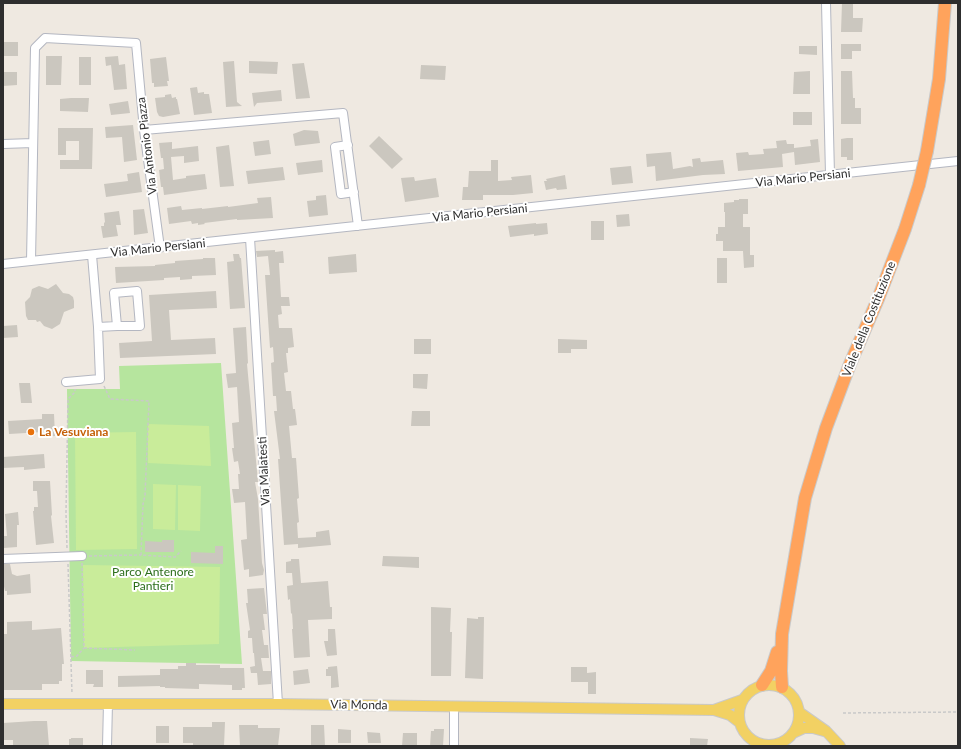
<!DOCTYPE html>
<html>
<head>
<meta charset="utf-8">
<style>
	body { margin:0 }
	#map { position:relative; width:961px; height:749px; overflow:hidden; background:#efe9e1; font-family:Lato,sans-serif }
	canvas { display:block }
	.frame { position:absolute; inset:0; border:4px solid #2e2e2e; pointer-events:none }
</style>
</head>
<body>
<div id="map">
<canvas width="961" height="749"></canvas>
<div class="frame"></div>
</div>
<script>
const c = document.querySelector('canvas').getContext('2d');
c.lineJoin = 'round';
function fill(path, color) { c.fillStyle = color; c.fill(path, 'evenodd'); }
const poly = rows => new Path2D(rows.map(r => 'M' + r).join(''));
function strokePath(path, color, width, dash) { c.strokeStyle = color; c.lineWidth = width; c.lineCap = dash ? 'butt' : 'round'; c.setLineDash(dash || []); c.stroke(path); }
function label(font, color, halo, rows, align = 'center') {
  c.font = font + ' Lato,sans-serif'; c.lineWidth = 4; c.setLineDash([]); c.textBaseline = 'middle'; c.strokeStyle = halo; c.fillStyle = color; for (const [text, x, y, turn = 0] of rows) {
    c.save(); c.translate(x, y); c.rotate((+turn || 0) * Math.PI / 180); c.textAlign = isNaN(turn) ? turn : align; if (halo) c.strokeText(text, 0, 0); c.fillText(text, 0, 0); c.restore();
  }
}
const green = poly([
	[221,363,242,664,71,661,67,389,120,389,119,366]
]);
const pitch = poly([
	[148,424,209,426,211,466,148,463],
	[136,432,137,549,76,550,75,433],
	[153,484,176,485,175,530,153,529],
	[178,485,201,486,200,531,178,530],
	[83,565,220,567,219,644,84,648]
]);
const building = poly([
	[842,3,853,3,853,18,863,18,862,32,841,32],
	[3,42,18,42,18,56,3,56],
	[841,44,861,44,861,51,852,51,852,59,841,59],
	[799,46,817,46,817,55,799,54],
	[46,56,62,56,61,85,46,85],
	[118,56,119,65,125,64,127,89,114,90,111,65,106,66,105,57],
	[79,57,91,57,91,85,79,85],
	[166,57,169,81,167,81,168,86,154,87,154,83,152,83,150,59],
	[234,61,237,102,242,106,226,107,223,62],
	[249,61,278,62,277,74,249,73],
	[304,63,310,98,296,99,292,64],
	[421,65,446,66,445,80,420,79],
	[810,71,810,94,793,94,794,72],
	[841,71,852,71,853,98,855,98,855,108,861,108,861,124,841,124],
	[3,72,17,72,17,85,3,86],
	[197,87,198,93,204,92,204,94,209,94,212,113,194,115,190,88],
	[281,90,282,101,257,103,254,107,252,93],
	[171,94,172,98,176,97,176,99,177,99,180,114,163,117,159,116,157,112,155,98,165,97,165,95],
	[71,98,89,98,88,112,60,111,60,99],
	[128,101,130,113,111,115,109,104],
	[793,112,812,112,812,125,793,125],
	[133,125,137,160,124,162,122,137,106,138,105,127],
	[58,128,93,128,92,169,60,169,60,160,79,160,79,141,66,141,66,155,58,155],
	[304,130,318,131,320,143,295,146,293,134],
	[379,136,403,159,392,169,369,146],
	[847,138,853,138,853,160,847,160,847,157,841,157,841,139],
	[818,139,820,162,795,165,794,152,782,154,783,167,738,171,736,153,748,152,749,155,764,154,763,149,777,148,776,141,786,140,787,144,794,144,794,148,811,146,810,140],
	[269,140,271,154,255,156,253,142],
	[172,142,172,149,198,146,199,161,184,163,184,156,171,157,173,180,186,178,186,176,205,174,207,189,164,195,163,187,161,187,159,170,164,169,163,158,161,158,159,143],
	[229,145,234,186,220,187,216,147],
	[671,152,673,169,690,166,693,167,692,159,700,158,701,162,723,160,725,174,703,175,656,181,655,166,647,167,646,154],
	[322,160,323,172,298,175,296,163],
	[491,160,498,160,498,181,512,180,511,177,531,175,533,193,513,195,483,195,483,200,462,200,463,187,468,187,469,171,491,171],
	[631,166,633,183,612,185,610,168],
	[283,167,285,180,248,184,246,171],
	[139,172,142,192,106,197,104,184,128,181,127,174],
	[565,175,567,189,557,190,556,188,546,190,544,181,547,181,546,179],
	[414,177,415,181,436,178,439,197,405,202,401,178],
	[326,195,328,215,309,217,307,201,316,200,316,196],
	[271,197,273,218,237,220,237,219,204,223,205,224,198,225,198,223,192,224,191,221,169,224,167,208,181,206,182,210,202,208,202,209,228,206,228,207,258,203,257,198],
	[739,199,748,199,748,214,743,214,743,227,750,227,750,255,754,255,754,267,744,268,743,251,723,251,723,241,716,241,716,234,718,234,718,227,725,227,725,212,724,212,724,203,734,202,734,200,739,200],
	[144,209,148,233,134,235,133,210],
	[119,211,121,225,116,225,118,236,103,238,101,226,104,226,104,223,105,222,104,213],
	[629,214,630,226,617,227,616,215],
	[591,221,604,221,604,240,591,240],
	[536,223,536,224,547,223,548,234,534,236,534,234,510,237,508,226],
	[275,250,275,252,283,251,284,263,279,263,281,297,289,297,290,306,281,306,282,314,278,315,279,328,292,328,294,347,288,348,288,353,286,353,288,372,284,373,286,391,291,391,293,409,295,409,297,425,289,426,292,458,296,458,299,498,297,499,299,522,297,523,298,538,316,537,316,532,329,530,331,545,298,548,298,544,284,545,278,459,280,459,274,411,277,411,276,396,273,396,271,363,274,362,273,347,270,348,265,275,270,275,268,256,257,257,256,251],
	[233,254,239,254,240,258,241,258,245,308,230,309,227,262,234,261],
	[356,254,357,272,329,274,328,257],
	[203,258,215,258,216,275,192,276,192,279,180,280,180,277,164,278,164,280,116,283,115,267,155,266,155,265,175,263,175,261,203,259],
	[717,258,727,258,727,283,717,283],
	[56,284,63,293,69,294,73,297,74,301,74,308,64,312,60,324,52,329,44,326,40,321,37,322,36,320,28,320,26,316,25,302,30,297,32,289,39,286,48,289],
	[216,291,217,308,169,310,171,340,215,338,216,354,120,358,119,343,152,341,149,295],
	[17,325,18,337,3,338,3,326],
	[246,327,248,363,247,364,258,482,255,482,258,499,262,563,264,570,263,575,249,577,249,569,244,570,241,540,247,539,245,502,234,503,232,489,239,489,238,474,240,474,238,461,234,462,232,448,234,448,232,423,239,422,237,387,228,388,226,374,236,373,233,328],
	[414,339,431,339,431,354,414,354],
	[558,339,587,340,587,349,571,349,571,353,558,353],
	[413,374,428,374,427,389,413,388],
	[19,383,30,383,32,403,21,403],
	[412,411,430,411,430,426,411,426],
	[42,414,54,414,55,436,43,437,43,432,9,434,8,421,42,419],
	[44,454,45,468,24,470,24,467,3,468,3,457],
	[33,481,50,481,52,515,51,516,54,543,36,545,33,511,34,511,34,507,38,507,37,491,33,491],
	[18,512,19,525,17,525,17,547,4,548,4,536,7,536,5,514],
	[162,540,174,540,174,552,145,552,145,541,162,542],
	[215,546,223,546,223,564,191,563,191,552,215,553],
	[383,556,419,557,419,568,382,566],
	[291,559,299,559,301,583,328,581,330,607,332,607,332,619,308,620,310,657,294,658,292,629,293,629,292,613,291,614,290,599,288,600,287,586,293,585,292,573,286,573,286,562,291,561],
	[3,564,10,564,12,574,17,576,30,574,31,593,7,595,7,591,5,591,3,582],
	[264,588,267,614,263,614,265,630,262,630,264,645,268,645,269,658,261,658,263,671,271,671,271,684,258,685,257,673,251,673,250,667,255,666,254,653,253,653,252,638,248,638,248,631,250,630,246,603,248,603,247,589],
	[431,607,451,608,450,632,452,632,451,676,431,676],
	[478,617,484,617,483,679,465,678,467,618,478,619],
	[32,621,32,630,61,628,64,664,62,664,62,681,59,681,59,684,42,684,42,690,3,690,3,634,7,634,7,622],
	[328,629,335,629,337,655,327,656,324,641,328,641],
	[186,663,196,663,196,665,220,665,220,668,244,668,245,688,242,688,242,690,232,690,232,685,199,684,199,689,165,688,165,687,160,687,160,686,118,687,118,676,160,675,160,669,178,669,178,666,186,666],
	[337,666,339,687,331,688,331,676,326,676,326,669,328,669,328,667],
	[571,667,587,667,587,673,596,672,596,694,588,694,588,682,571,682],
	[308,669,310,683,294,685,293,671],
	[86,670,103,670,103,687,93,687,94,684,86,684],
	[34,721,47,721,49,746,13,746,13,740,3,740,3,723],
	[212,722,225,722,224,746,193,746,193,743,183,743,183,727,212,727],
	[239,725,258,725,258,728,280,728,278,746,240,746],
	[311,725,324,725,325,746,311,746],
	[156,726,169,726,169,743,156,743],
	[338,729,351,730,351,743,338,743],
	[434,729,444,729,443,746,430,746,431,731,434,731],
	[367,732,380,733,381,743,368,743],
	[403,733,417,733,417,746,402,746],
	[71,738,83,738,83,746,69,746,69,739,71,739],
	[690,738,708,739,707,746,690,746]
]);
const path = poly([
	[104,386,110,399,149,401,145,496,143,504,141,555,175,557,181,551],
	[67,548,66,513,68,399,75,392,75,389],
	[89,556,141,555],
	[82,563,84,648,135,650],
	[68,564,72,694],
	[71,657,77,656,84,648],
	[843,713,958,712]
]);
const minor = poly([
	[826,3,830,175],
	[144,130,343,113,358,226],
	[3,144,33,143],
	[348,145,335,147,341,194,354,192],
	[250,238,278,704],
	[31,261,35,48,45,38,136,43,144,130,160,248],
	[3,264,958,161],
	[98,327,117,326,140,326,137,291,114,293,117,326],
	[66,382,100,379,98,327,92,255],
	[3,559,82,556],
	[107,746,108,703],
	[454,746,454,707]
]);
const major = poly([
	'739 715a30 30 0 1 1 60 0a30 30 0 1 1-60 0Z',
	[3,704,278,704,714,710,730,715,739,722],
	[714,710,742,700],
	[799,712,826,731,840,746],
	[793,733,804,728,813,728,824,731]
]);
const highway = poly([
	[927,151,939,79,945,3],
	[762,685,771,671,777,652],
	[782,687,781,671,782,634,805,498,826,428,850,364,878,299,905,229,919,185]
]);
const highwayBridge = poly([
	[919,185,927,151]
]);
const markers = [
	[31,432,4,"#e8710a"]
];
const streetNames = [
	["Via Antonio Piazza",147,146,-97],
	["Via Mario Persiani",803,178,-6],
	["Via Mario Persiani",480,213,-6],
	["Via Mario Persiani",158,248,-6],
	["Viale della Costituzione",869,319,-68],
	["Via Malatesti",264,471,-93],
	["Via Monda",359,705,1]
];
const foodNames = [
	["La Vesuviana",39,432]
];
const parkNames = [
	["Parco Antenore",153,572],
	["Pantieri",153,586]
];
fill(green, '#b6e59e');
fill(pitch, '#c9ec9a');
fill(building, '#cbc7bf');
strokePath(minor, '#b4b7c1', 10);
strokePath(major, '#c9c9c9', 12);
strokePath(highway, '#c9c9c9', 14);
strokePath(path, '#c9c9c9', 1.5, [3, 2]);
strokePath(minor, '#fff', 8);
strokePath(major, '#f2d163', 10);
strokePath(highway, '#ffa35c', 12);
strokePath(highwayBridge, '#c9c9c9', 14, []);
strokePath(highwayBridge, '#ffa35c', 12);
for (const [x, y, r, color] of markers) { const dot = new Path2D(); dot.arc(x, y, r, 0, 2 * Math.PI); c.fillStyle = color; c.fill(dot); strokePath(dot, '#fff', 1.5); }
label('12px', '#2e2e2e', '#fff', streetNames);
label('bold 12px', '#c56008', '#fff', foodNames, 'left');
label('12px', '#2c6e1b', '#fff', parkNames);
</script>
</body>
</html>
